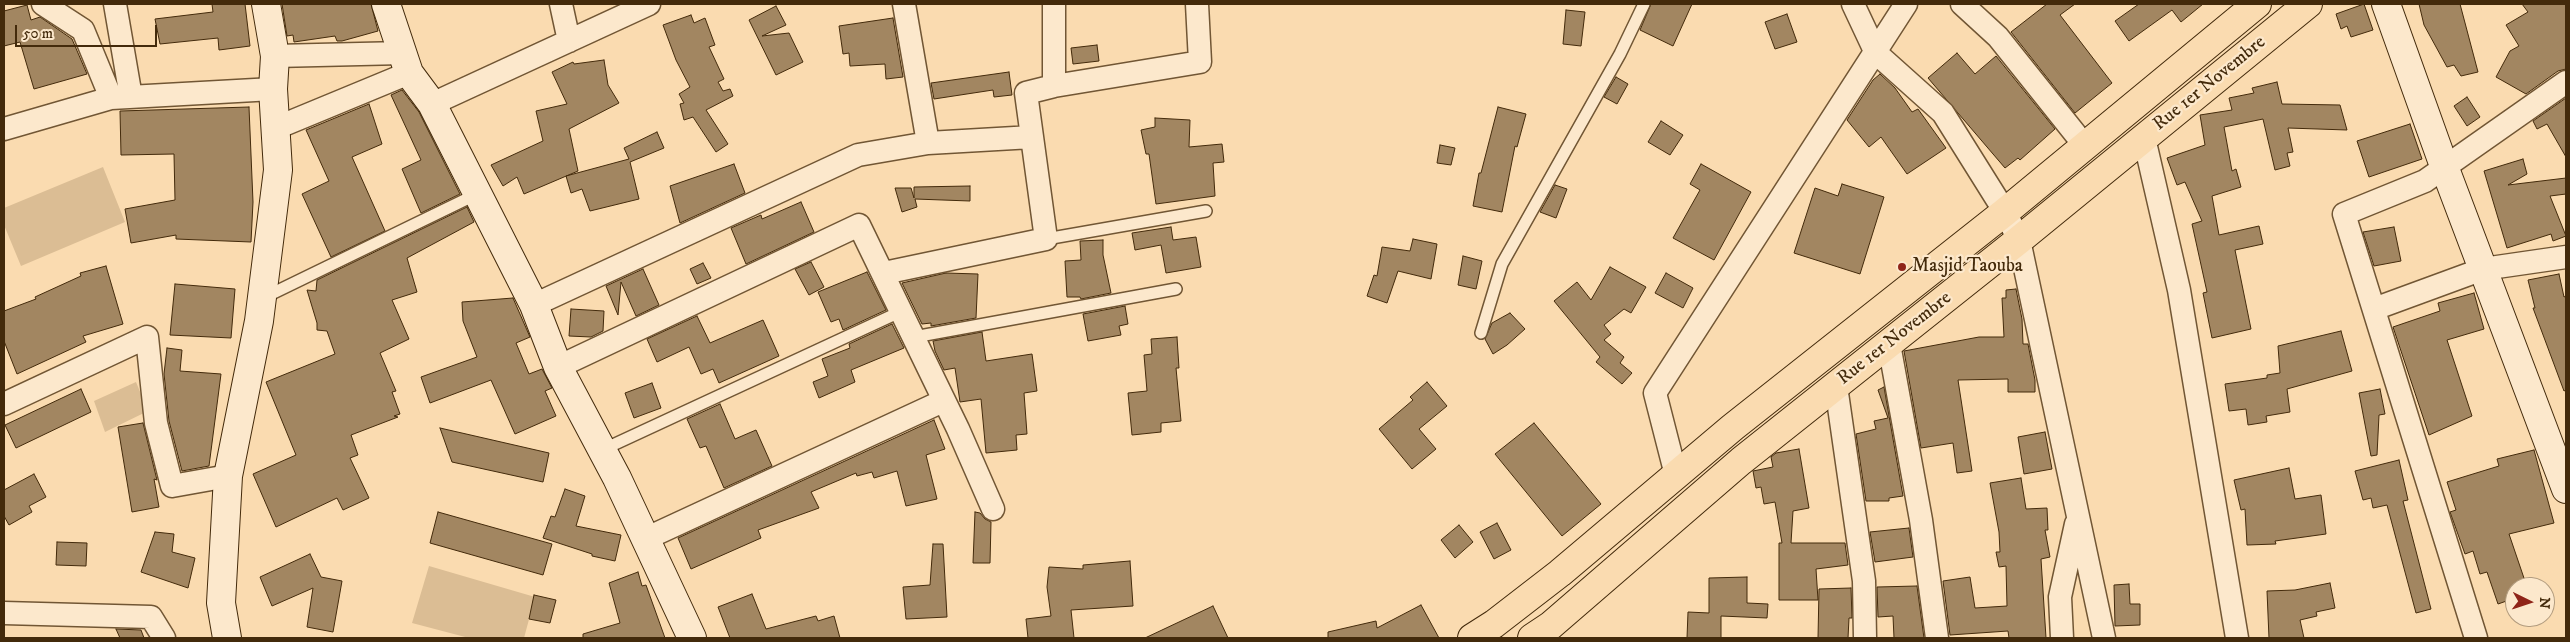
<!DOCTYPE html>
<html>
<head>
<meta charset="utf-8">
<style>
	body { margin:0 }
	#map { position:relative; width:2570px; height:642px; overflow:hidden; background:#fadbb0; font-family:"IM FELL DW Pica",serif }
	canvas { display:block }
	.frame { position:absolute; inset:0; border:5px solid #432a0b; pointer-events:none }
	.north { position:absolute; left:2505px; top:577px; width:50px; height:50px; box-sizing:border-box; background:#fce8cc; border:1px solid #b29c7f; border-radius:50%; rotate:94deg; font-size:14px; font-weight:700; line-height:20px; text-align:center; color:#432a0b }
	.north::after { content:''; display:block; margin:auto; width:18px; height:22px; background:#8f2418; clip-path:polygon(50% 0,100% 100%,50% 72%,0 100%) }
	.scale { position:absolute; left:15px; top:25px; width:142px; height:22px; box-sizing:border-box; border:2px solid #432a0b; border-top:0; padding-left:6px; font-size:15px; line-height:18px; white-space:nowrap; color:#432a0b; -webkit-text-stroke:4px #fce8cc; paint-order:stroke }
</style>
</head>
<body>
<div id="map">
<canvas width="2570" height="642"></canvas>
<div class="frame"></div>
<div class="north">N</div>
<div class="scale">50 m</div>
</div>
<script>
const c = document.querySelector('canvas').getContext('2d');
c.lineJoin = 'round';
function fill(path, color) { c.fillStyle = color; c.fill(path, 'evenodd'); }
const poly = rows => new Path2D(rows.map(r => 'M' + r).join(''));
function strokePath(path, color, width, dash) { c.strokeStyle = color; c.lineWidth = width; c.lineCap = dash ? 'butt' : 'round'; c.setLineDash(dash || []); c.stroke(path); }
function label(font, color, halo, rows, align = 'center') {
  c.font = font + ' "IM FELL DW Pica",serif'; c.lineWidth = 4.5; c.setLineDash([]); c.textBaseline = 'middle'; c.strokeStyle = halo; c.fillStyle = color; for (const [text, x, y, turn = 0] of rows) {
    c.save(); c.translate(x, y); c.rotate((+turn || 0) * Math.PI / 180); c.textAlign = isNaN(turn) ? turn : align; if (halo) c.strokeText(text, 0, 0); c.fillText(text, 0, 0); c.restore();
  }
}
const green = poly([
	[103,167,125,222,21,266,4,225,4,208],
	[136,382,148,411,105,432,94,401],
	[429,566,535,597,524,638,469,638,412,623]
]);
const building = poly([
	[212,4,245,4,250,46,219,50,218,38,160,44,155,19,213,12,212,4],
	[282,4,371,4,378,31,342,41,337,41,335,36,294,42,293,35,287,36,282,4],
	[1651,4,1692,4,1673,46,1640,30,1651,4],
	[2047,4,2075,4,2060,15,2112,83,2075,113,2011,32,2047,4],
	[2139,4,2203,4,2181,22,2172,10,2129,41,2115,21,2139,4],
	[2364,4,2373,30,2351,37,2347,26,2341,29,2336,14,2364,4],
	[2419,4,2460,4,2478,72,2461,76,2454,65,2447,67,2424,25,2419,4],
	[2522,4,2566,4,2566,69,2558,71,2526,94,2496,77,2510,51,2519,46,2506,25,2528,12,2522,4],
	[27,5,31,20,40,17,72,39,87,74,34,89,20,42,4,46,4,11,27,5],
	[776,6,786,25,762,36,789,33,803,62,776,75,749,20,776,6],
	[1566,10,1585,12,1581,46,1563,44,1566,10],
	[1787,14,1797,42,1775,49,1765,22,1787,14],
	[691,15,694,23,705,18,715,45,709,47,724,79,718,82,723,91,730,89,733,96,706,110,728,144,716,152,693,117,684,120,680,104,684,103,679,94,690,87,676,60,663,25,691,15],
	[893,18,903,77,886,79,885,64,850,66,849,53,843,54,839,26,893,18],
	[1097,45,1099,61,1073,64,1071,48,1097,45],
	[1957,53,1975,74,1996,56,2055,129,2020,160,2018,158,2005,168,1928,78,1957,53],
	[604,60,608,85,619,103,569,129,578,171,524,194,517,177,503,186,491,165,543,141,536,111,567,104,552,72,573,62,574,64,604,60],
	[1009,72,1012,95,994,97,993,90,934,99,931,83,1009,72],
	[1880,74,1895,88,1912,112,1918,109,1946,148,1907,174,1881,137,1869,147,1847,120,1873,80,1880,74],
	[1616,77,1628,84,1617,104,1604,97,1616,77],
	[2277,82,2282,104,2340,105,2347,130,2288,128,2293,152,2287,153,2290,166,2275,170,2263,119,2224,127,2232,171,2236,169,2241,187,2212,196,2219,235,2259,226,2263,244,2235,250,2251,329,2212,338,2203,293,2207,292,2192,224,2202,221,2185,182,2177,185,2167,158,2205,145,2200,115,2232,110,2229,98,2254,93,2252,88,2277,82],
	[402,90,419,112,460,194,421,213,402,169,421,160,391,95,402,90],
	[2467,97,2480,117,2467,126,2454,106,2467,97],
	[2566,98,2566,157,2547,124,2537,129,2533,121,2566,98],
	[369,104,382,144,352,157,385,231,331,257,302,194,329,181,306,130,369,104],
	[249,107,253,202,251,242,176,239,176,235,131,243,125,209,175,200,174,154,121,155,120,111,249,107],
	[1498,107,1526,114,1517,147,1515,146,1502,212,1473,206,1479,173,1481,173,1498,107],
	[1155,118,1190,120,1189,147,1222,144,1224,162,1213,163,1215,196,1156,204,1149,154,1146,154,1141,130,1155,127,1155,118],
	[1661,121,1683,135,1670,155,1648,142,1661,121],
	[2410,124,2422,159,2369,177,2357,141,2410,124],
	[657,132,664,148,630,162,639,199,590,211,582,189,571,193,566,176,629,159,624,148,657,132],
	[1440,145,1455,148,1451,165,1437,163,1440,145],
	[2523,159,2527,174,2508,185,2566,178,2566,194,2550,196,2566,236,2553,241,2551,234,2507,248,2484,171,2523,159],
	[734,164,745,193,680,223,670,186,734,164],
	[1701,164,1751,192,1714,260,1673,238,1700,190,1690,184,1701,164],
	[1842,184,1884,197,1860,274,1794,253,1815,188,1838,196,1842,184],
	[1555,185,1567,189,1556,218,1540,212,1555,185],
	[970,186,970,201,915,199,917,207,902,212,895,188,911,188,914,198,914,187,970,186],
	[801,202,814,232,746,264,731,228,761,215,762,219,801,202],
	[467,207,474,222,407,258,417,292,392,300,409,339,380,353,396,391,392,392,400,414,394,416,398,417,351,435,358,455,350,458,369,498,343,510,337,498,276,527,253,474,296,455,266,382,335,354,327,331,317,330,317,323,307,290,316,291,317,280,467,207],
	[1171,227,1173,240,1196,237,1201,267,1166,273,1161,245,1135,250,1132,233,1171,227],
	[2394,227,2401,261,2374,266,2363,232,2394,227],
	[1413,239,1437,244,1431,279,1398,271,1387,303,1367,296,1374,275,1377,276,1382,247,1410,251,1413,239],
	[1103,240,1103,255,1111,293,1081,299,1080,297,1067,297,1065,261,1081,260,1080,241,1103,240],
	[1463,256,1482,261,1476,289,1458,285,1463,256],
	[811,262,824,287,809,295,795,269,811,262],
	[703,263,711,278,697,284,690,269,703,263],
	[106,266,123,324,83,336,86,342,17,374,4,341,4,311,36,299,35,297,81,276,80,273,106,266],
	[1610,267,1646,287,1631,313,1624,309,1604,325,1611,334,1604,340,1624,357,1620,363,1632,373,1622,384,1596,362,1600,357,1554,301,1577,282,1591,300,1610,267],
	[643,269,659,305,636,316,621,282,618,315,606,286,643,269],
	[867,272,886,310,843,330,839,319,831,322,818,292,867,272],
	[946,273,978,274,976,318,931,326,931,323,922,324,902,283,946,273],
	[1666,273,1693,288,1683,308,1655,293,1666,273],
	[2559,274,2564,297,2566,296,2566,390,2564,391,2533,308,2535,308,2528,280,2559,274],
	[175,284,235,289,231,338,170,335,175,284],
	[2016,289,2022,319,2023,344,2028,344,2035,380,2035,392,2008,392,2008,379,1958,380,1972,471,1957,473,1953,443,1921,448,1904,351,1979,337,2004,337,2002,298,2006,298,2006,290,2016,289],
	[2474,293,2484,329,2447,340,2472,416,2429,435,2393,327,2440,311,2438,303,2474,293],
	[513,298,530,337,516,343,529,374,542,369,552,388,545,391,556,416,515,434,491,380,430,403,421,377,477,357,463,321,462,302,513,298],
	[1125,306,1128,324,1119,326,1121,335,1088,341,1083,314,1125,306],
	[571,309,604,311,603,331,591,337,569,336,571,309],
	[1510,313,1525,329,1507,345,1493,354,1485,339,1492,323,1510,313],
	[697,316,710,343,763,320,779,356,719,383,713,369,701,374,689,347,657,362,647,339,697,316],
	[892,324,904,348,851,370,855,382,819,398,813,382,828,376,822,359,850,348,849,344,892,324],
	[2341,331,2352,371,2287,389,2290,412,2266,416,2267,422,2248,425,2246,409,2229,411,2225,384,2267,378,2267,375,2280,373,2278,346,2341,331],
	[982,332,986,361,1032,354,1037,391,1024,393,1027,434,1016,435,1017,450,986,453,981,399,960,402,955,368,944,370,935,351,933,341,982,332],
	[1177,337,1179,368,1176,368,1181,421,1161,423,1161,432,1132,435,1128,393,1147,391,1144,355,1152,354,1151,339,1177,337],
	[167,348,182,350,180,371,221,374,209,466,182,471,169,421,164,374,167,348],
	[1427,382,1447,406,1419,429,1436,449,1412,469,1379,429,1413,400,1410,397,1427,382],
	[652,383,661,408,634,418,625,393,652,383],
	[1884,387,1903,496,1889,498,1889,501,1866,501,1856,434,1876,429,1874,421,1888,418,1878,390,1884,387],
	[81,389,91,412,16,448,5,425,81,389],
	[2380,389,2385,414,2379,415,2377,455,2371,456,2359,393,2380,389],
	[720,404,735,439,756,430,772,466,724,488,706,446,700,448,687,419,720,404],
	[934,420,945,449,926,455,937,499,906,506,897,471,874,478,872,472,857,476,856,473,811,492,819,508,758,530,761,538,691,569,678,538,934,420],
	[143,423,157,480,154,479,159,507,132,512,118,427,143,423],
	[1534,423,1601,504,1562,536,1495,454,1534,423],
	[440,428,549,453,543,482,452,462,440,428],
	[2045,432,2052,469,2024,474,2018,437,2045,432],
	[1799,449,1809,508,1793,511,1791,543,1845,543,1848,565,1816,569,1818,600,1779,600,1779,543,1782,543,1775,502,1764,504,1761,487,1756,488,1753,471,1773,467,1771,457,1776,453,1799,449],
	[2534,450,2554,523,2509,534,2527,587,2515,587,2515,598,2498,604,2487,572,2480,574,2473,551,2465,554,2450,512,2456,510,2447,482,2499,466,2497,459,2534,450],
	[2399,460,2408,500,2403,501,2431,609,2416,613,2387,505,2373,508,2371,498,2363,500,2355,471,2399,460],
	[2289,468,2295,499,2321,495,2326,534,2275,541,2276,544,2247,545,2245,509,2241,510,2234,480,2289,468],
	[34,474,46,497,29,506,32,512,9,525,4,516,4,490,34,474],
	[2021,478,2026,509,2047,508,2048,530,2045,530,2050,557,2041,559,2046,638,2009,638,2008,631,1950,635,1943,581,1970,577,1975,608,2007,606,2006,566,1999,567,1996,552,2000,552,1999,532,1990,483,2021,478],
	[565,489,585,496,576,526,621,535,615,561,592,556,592,554,543,538,551,516,555,517,565,489],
	[438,512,552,544,543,575,430,543,438,512],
	[975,512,980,513,985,519,991,522,990,563,973,563,975,512],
	[1497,523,1511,550,1494,559,1480,532,1497,523],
	[1459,525,1473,542,1455,558,1441,540,1459,525],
	[1909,528,1913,557,1875,562,1870,532,1909,528],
	[155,532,174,534,172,552,195,558,188,588,141,572,155,532],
	[57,542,87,543,86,566,56,565,57,542],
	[933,544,943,544,947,617,906,619,903,587,930,585,933,544],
	[310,554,321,577,342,581,333,632,307,627,313,588,272,606,260,577,310,554],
	[1130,561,1133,606,1071,610,1074,638,1028,638,1026,619,1051,616,1047,587,1049,567,1083,569,1083,565,1130,561],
	[638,572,642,586,646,585,665,638,583,638,583,634,620,623,609,583,638,572],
	[1747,577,1747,603,1768,604,1767,618,1721,616,1721,638,1687,638,1688,612,1709,613,1709,578,1747,577],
	[2330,583,2335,608,2316,612,2317,616,2300,620,2304,638,2269,638,2267,591,2295,590,2330,583],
	[2129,584,2130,604,2140,604,2140,625,2115,626,2114,585,2129,584],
	[1917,586,1924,638,1894,638,1893,616,1878,617,1877,587,1917,586],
	[1851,588,1852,618,1849,618,1848,638,1818,638,1819,589,1851,588],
	[752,594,766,629,816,616,818,621,834,616,840,638,730,638,718,607,752,594],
	[534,595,556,600,550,623,529,619,534,595],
	[1421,605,1439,638,1328,638,1328,632,1376,621,1377,628,1421,605],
	[1213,606,1228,638,1145,638,1213,606],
	[116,629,141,630,144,638,120,638,116,629]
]);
const lane = poly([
	[1046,239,1206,211],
	[263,298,477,194],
	[1481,333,1502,264,1620,54,1644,4],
	[914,337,1176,289],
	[602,450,902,311]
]);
const street = poly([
	[43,4,83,30,111,98,273,89],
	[115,4,131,97],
	[561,4,569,41],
	[904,4,928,143],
	[1853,4,1876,53,1943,113,2005,212,2019,240,2104,638],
	[1962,4,1998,37,2085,146],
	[275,56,403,53],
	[1054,86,1054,4],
	[432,104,649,4],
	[276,128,409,73],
	[4,129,111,98],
	[2144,138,2179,290,2237,638],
	[884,273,1046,239,1026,93,1054,86,1200,62,1197,4],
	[534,305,858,155,928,143,1032,137],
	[2374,309,2483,269,2566,257],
	[1889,344,1921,520,1937,638],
	[558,367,859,225,958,429,993,509],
	[1836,386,1864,581,1865,638],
	[4,404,147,337,156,423,172,486,228,476],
	[1676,475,1655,393,1906,4],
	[645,539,943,401],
	[4,613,151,617,164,638],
	[2062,638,2060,597,2076,524],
	[2476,638,2344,214,2425,181,2566,82]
]);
const secondary = poly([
	[386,4,409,73,432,104,534,305,558,367,617,478,692,638],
	[2386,4,2444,166,2566,489],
	[227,638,221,603,228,476,259,321,278,170,273,89,275,56,266,4]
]);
const primary = poly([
	[1472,638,1494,624,1560,573,1733,427,2005,212,2257,4],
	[1532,638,1550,626,1741,461,2019,240,2308,4]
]);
const markers = [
	[1902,267,5,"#8f2418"]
];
const streetNames = [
	["Rue 1er Novembre",2210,84,-39],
	["Rue 1er Novembre",1895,339,-38]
];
const poiNames = [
	["Masjid Taouba",1912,267]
];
fill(green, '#dbbd94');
fill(building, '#a28661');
strokePath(building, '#432a0b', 1);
strokePath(lane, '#715634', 14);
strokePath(street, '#715634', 25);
strokePath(secondary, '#432a0b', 30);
strokePath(primary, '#432a0b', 30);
strokePath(lane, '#fce8cc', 11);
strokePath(street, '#fce8cc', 22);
strokePath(secondary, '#fce8cc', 28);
strokePath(primary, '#fadbb0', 28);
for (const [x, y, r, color] of markers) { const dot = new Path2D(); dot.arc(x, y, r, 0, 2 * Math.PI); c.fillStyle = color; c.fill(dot); strokePath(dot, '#fce8cc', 2); }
label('19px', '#432a0b', '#fce8cc', streetNames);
label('19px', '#432a0b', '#fce8cc', poiNames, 'left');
</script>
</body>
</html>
